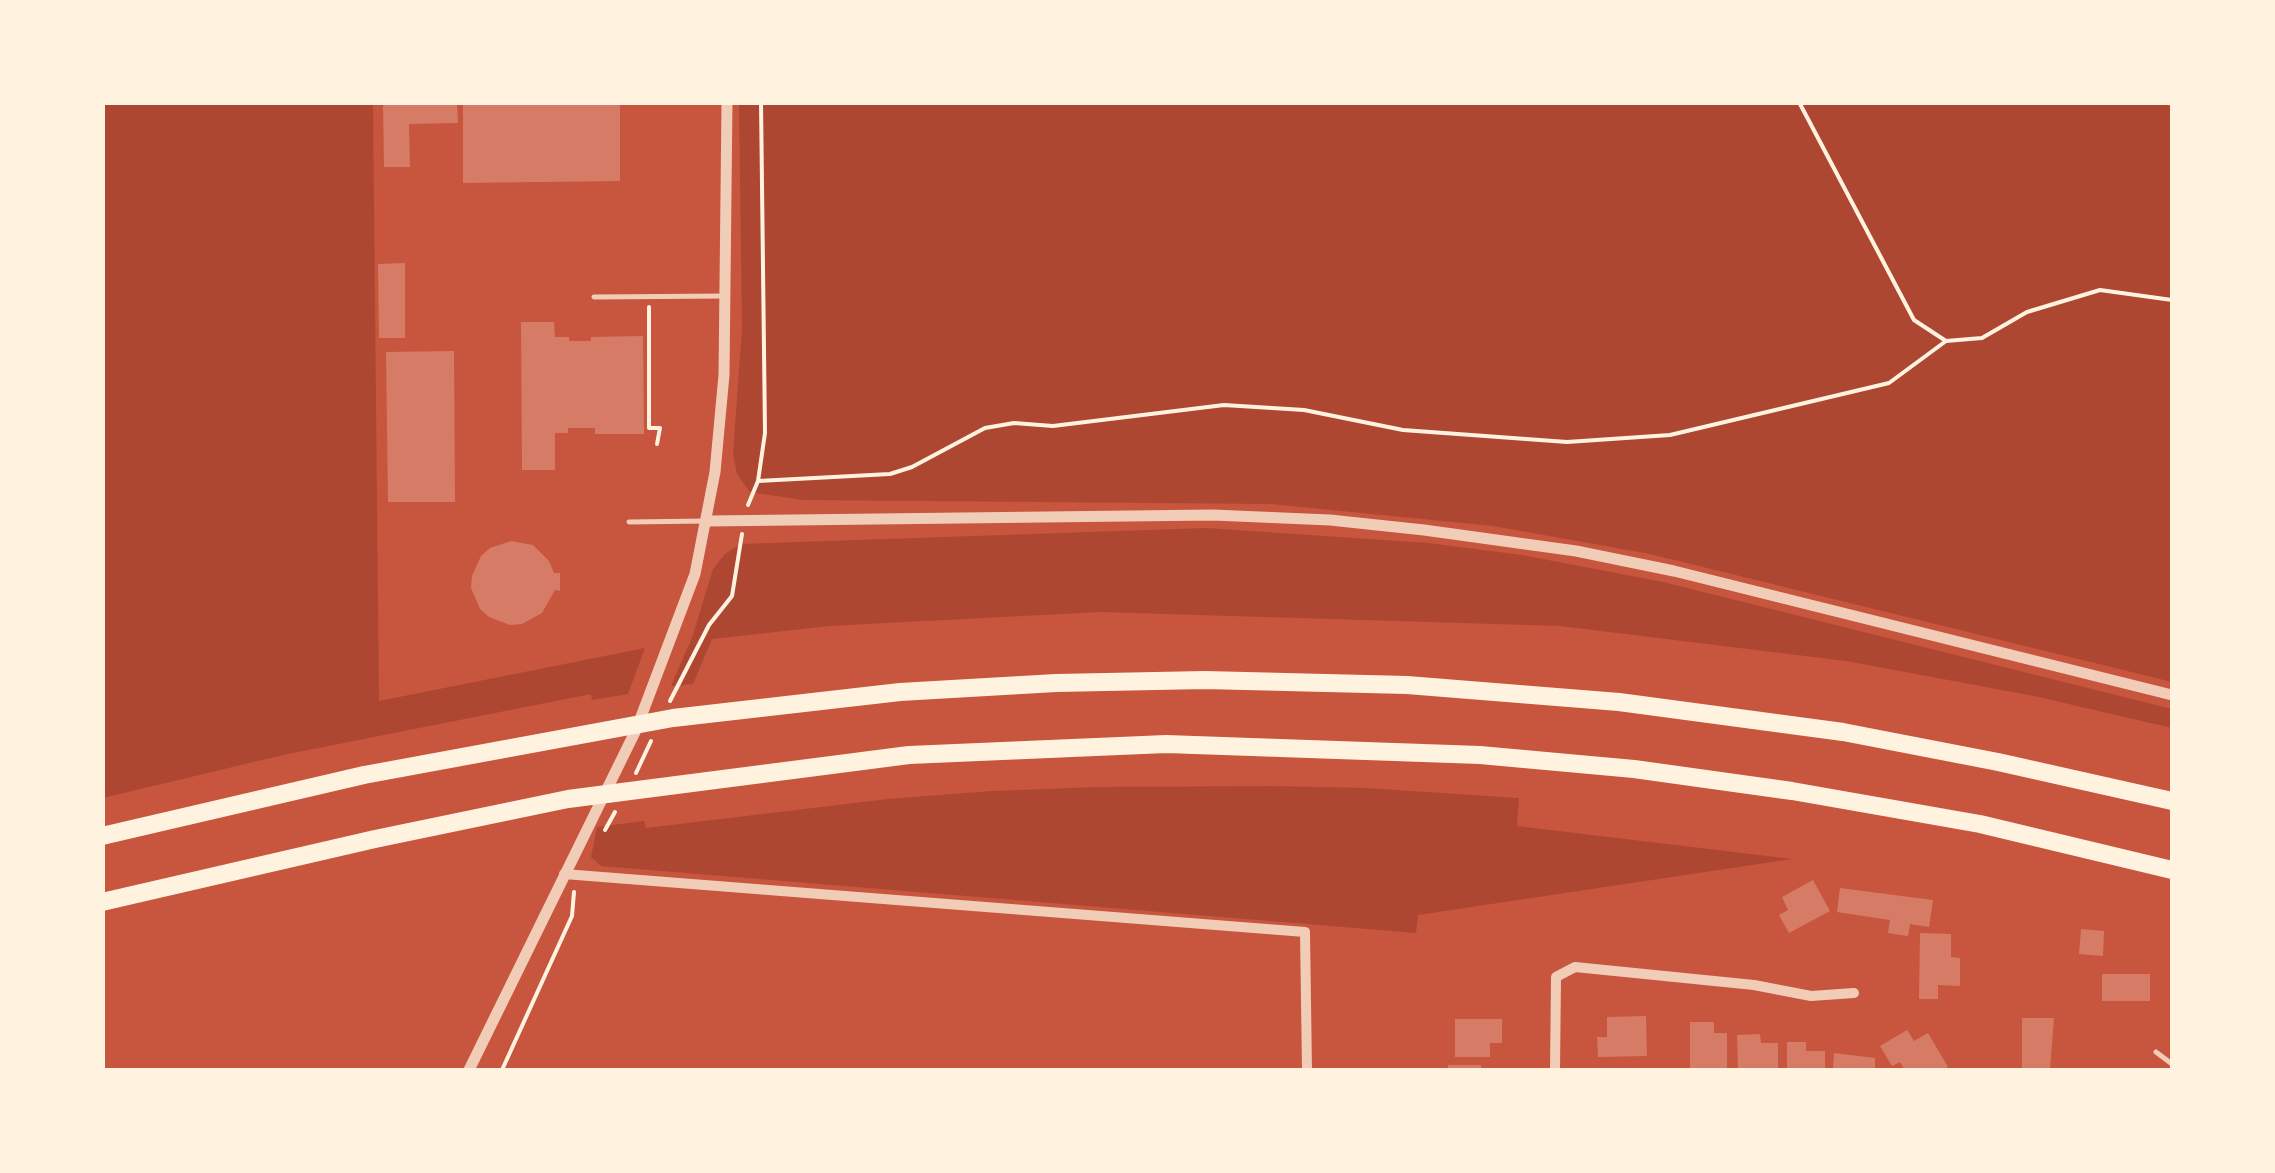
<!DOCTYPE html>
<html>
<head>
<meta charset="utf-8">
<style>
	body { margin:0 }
	#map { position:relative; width:2275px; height:1173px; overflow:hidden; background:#c8553d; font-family:"Source Sans 3",sans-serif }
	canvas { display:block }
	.frame { position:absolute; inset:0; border:105px solid #fff3e0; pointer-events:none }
</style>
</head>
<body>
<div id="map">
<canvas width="2275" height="1173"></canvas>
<div class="frame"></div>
</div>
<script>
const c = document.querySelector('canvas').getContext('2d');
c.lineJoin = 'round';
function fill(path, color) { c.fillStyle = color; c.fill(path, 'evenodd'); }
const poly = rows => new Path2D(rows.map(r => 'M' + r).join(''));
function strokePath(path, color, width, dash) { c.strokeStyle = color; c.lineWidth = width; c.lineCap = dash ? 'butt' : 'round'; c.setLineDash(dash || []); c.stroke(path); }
const green = poly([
	[2164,102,2172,108,2172,682,1650,554,1493,526,1271,504,803,500,750,492,737,474,733,453,742,329,739,103],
	[102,103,373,103,379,701,645,648,628,694,592,700,591,694,283,755,103,798],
	[1207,528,1428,543,1522,555,1663,582,2172,709,2172,728,2034,696,1846,661,1560,626,1100,612,829,626,712,639,693,684,671,686,693,635,713,569,725,554,741,544],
	[1273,786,1365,788,1519,798,1517,826,1792,859,1418,915,1416,933,601,866,591,857,597,827,644,821,646,828,888,799,992,791,1098,787]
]);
const building = poly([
	[383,102,457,102,458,123,409,124,410,167,384,167],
	[463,102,620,102,620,181,463,183],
	[405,263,405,338,379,338,378,264],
	[521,322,554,322,555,337,569,337,569,341,591,341,591,337,643,336,644,434,595,434,595,428,568,428,568,433,555,433,555,470,522,470],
	[454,351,455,502,388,502,386,352],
	[511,541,533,545,549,561,554,573,560,573,560,591,555,590,542,613,522,624,510,625,489,617,480,609,471,588,472,576,481,556,490,548],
	[1813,880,1830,911,1789,933,1779,915,1788,910,1782,897],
	[1840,888,1933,900,1929,927,1910,924,1908,936,1888,933,1890,920,1837,912],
	[2081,929,2104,931,2103,956,2079,954],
	[1920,933,1951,934,1951,957,1960,958,1960,986,1938,985,1938,999,1919,999],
	[2102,974,2150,974,2150,1001,2102,1001],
	[1646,1016,1647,1056,1598,1057,1597,1037,1607,1037,1607,1017],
	[2022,1018,2054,1018,2050,1070,2022,1070],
	[1455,1019,1502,1019,1502,1043,1490,1043,1490,1057,1455,1057],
	[1690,1022,1714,1022,1714,1033,1727,1033,1727,1070,1690,1070],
	[1907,1030,1914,1041,1928,1033,1948,1067,1942,1070,1905,1070,1900,1062,1892,1066,1880,1046],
	[1760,1034,1761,1043,1778,1043,1778,1070,1738,1070,1737,1035],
	[1787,1042,1806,1042,1806,1051,1825,1051,1825,1070,1787,1070],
	[1834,1053,1875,1058,1875,1070,1833,1070],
	[1448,1065,1481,1065,1481,1070,1448,1070]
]);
const path = poly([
	[1799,102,1914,320,1946,341,1982,338,2027,312,2100,290,2172,300],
	[649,307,649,428,660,428,657,444],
	[758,481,890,474,912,467,985,428,1014,423,1053,426,1224,405,1304,410,1403,430,1567,442,1670,435,1889,383,1946,341],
	[748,505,758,481,765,433,761,102],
	[670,701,709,625,732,596,742,534],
	[636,773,651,741],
	[605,830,615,812],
	[502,1070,572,916,574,892]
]);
const service = poly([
	[594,297,724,296],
	[629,522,706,521],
	[2156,1052,2172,1064]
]);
const minor = poly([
	[564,874,1305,932,1307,1070],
	[1555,1070,1556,977,1575,967,1754,985,1811,996,1854,993]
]);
const tertiary = poly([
	[708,521,1213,515,1330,520,1424,530,1576,551,1674,571,2172,695],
	[469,1070,636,730,695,574,715,472,724,375,727,102]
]);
const motorway = poly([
	[102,836,364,775,673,718,900,692,1056,683,1205,680,1407,685,1619,702,1843,732,1998,762,2172,801],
	[102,902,375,839,568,799,909,755,1166,744,1480,755,1634,769,1792,791,1980,824,2172,870]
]);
fill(green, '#ae4732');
fill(building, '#d67c66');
strokePath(path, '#fff3e0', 4);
strokePath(service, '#f1ccb7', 5);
strokePath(minor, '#f1ccb7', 10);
strokePath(tertiary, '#f1ccb7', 11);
strokePath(motorway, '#fff3e0', 18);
</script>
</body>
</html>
